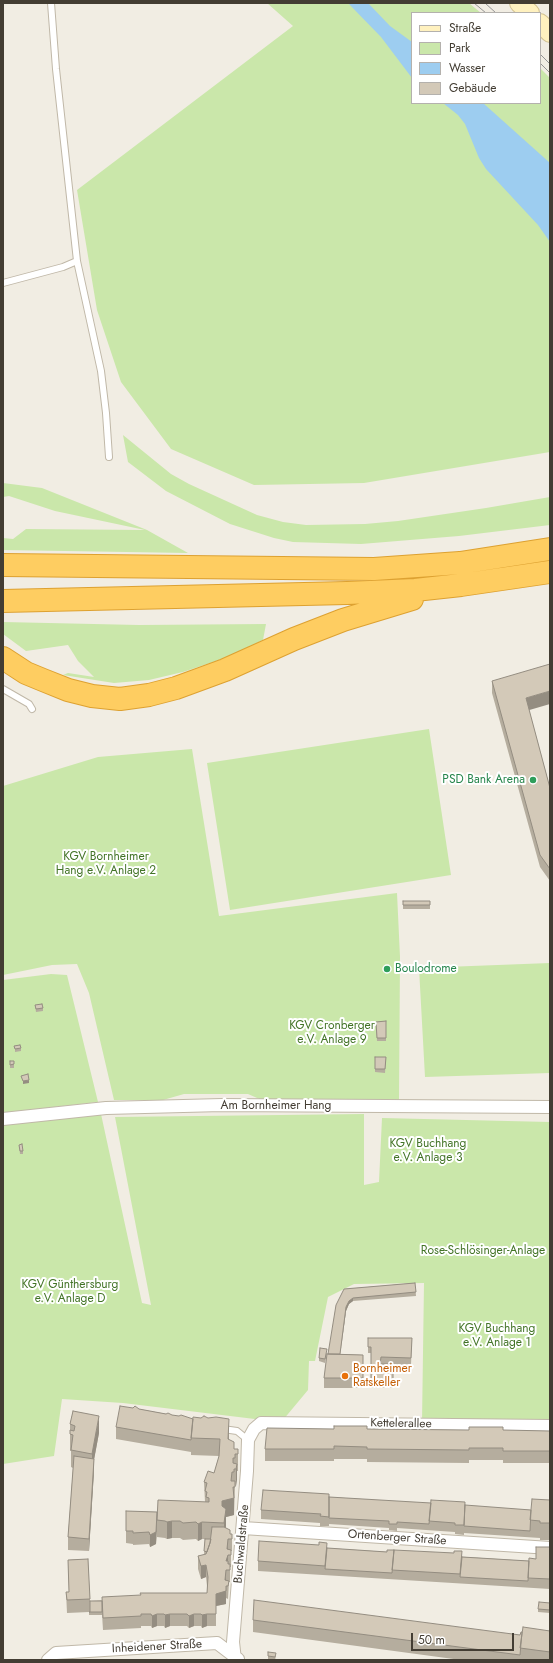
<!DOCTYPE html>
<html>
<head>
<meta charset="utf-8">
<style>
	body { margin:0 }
	#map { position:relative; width:553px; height:1663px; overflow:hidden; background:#f1ede3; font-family:Jost,sans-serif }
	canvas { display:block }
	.frame { position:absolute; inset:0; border:4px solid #433d33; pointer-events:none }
	.legend { position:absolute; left:411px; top:12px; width:130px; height:92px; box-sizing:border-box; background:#fff; border:1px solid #b4b1ad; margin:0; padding:5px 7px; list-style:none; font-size:12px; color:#433d33 }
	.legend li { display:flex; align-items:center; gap:8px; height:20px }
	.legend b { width:20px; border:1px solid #b4b1ad }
	.scale { position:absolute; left:411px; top:1633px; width:103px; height:18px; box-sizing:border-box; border:2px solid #433d33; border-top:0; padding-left:5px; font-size:12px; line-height:14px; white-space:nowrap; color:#433d33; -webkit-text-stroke:3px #fff; paint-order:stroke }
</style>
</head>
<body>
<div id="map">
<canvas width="553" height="1663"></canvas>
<div class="frame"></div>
<ul class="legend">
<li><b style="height:5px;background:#fff1bf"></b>Straße</li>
<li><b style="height:11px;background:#cae7aa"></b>Park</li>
<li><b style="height:11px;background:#9dcdf0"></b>Wasser</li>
<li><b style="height:11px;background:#d3c9b8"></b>Gebäude</li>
</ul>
<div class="scale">50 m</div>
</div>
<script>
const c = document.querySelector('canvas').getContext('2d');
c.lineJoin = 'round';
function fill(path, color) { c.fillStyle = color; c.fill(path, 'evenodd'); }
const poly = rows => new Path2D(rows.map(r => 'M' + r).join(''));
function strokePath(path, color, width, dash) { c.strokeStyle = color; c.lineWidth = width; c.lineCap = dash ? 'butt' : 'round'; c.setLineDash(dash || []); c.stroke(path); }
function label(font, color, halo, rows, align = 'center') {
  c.font = font + ' Jost,sans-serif'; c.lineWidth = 4; c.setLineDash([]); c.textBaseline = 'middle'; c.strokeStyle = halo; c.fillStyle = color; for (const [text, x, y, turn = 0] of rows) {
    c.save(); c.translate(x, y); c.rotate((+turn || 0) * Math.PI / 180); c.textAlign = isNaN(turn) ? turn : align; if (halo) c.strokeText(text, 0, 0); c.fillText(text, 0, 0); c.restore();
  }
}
const green = poly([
	[267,3,469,3,481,13,412,13,412,103,540,103,540,68,550,78,550,452,364,483,254,485,171,449,121,382,97,310,77,190,293,26],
	[123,435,171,474,189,484,257,515,283,522,306,525,365,524,398,521,486,508,550,497,550,525,459,536,361,544,293,542,274,538,230,524,166,491,128,462],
	[3,483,42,488,147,530,188,553,3,550,3,538,13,539,26,529,145,530,55,511,9,496,3,497],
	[3,622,139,625,266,624,263,640,225,658,183,672,149,680,114,683,63,675,68,673,94,677,78,661,68,645,26,651,3,634],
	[429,729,451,875,230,910,207,763],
	[192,749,219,916,397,893,400,957,399,1101,264,1101,248,1094,184,1094,163,1100,114,1100,89,993,77,964,52,965,3,975,3,786,98,757],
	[550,963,550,1073,425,1077,419,968],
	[51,974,67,975,98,1102,3,1113,3,980],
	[101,1114,142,1303,151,1305,115,1117,364,1114,364,1185,379,1182,382,1118,550,1122,550,1423,422,1422,424,1283,354,1284,328,1297,315,1361,309,1361,308,1390,283,1420,263,1420,123,1403,62,1399,54,1456,3,1464,3,1124]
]);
const water = poly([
	[348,3,368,3,390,26,412,42,412,78,381,37],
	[443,103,483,103,550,163,550,242,538,225,486,169,479,158,465,124,458,115]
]);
const service = poly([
	[51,3,56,69,77,261,101,371,106,413,109,457],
	[3,283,63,267,77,261],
	[3,689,29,704,32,709],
	[223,1429,237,1431,248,1440]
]);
const minor = poly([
	[3,1119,106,1108,222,1105,550,1107],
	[243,1528,550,1548],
	[48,1660,56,1653,217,1643,238,1659],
	[235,1660,233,1642,247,1471,248,1440,254,1429,261,1423,550,1426]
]);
const secondary = poly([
	[519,3,530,13],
	[540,23,550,33]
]);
const motorway = poly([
	[3,565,374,569,460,563,550,549],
	[3,601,347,593,415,590,461,585,550,572],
	[3,658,26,673,43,680,68,690,92,696,120,699,149,695,176,688,225,670,294,639,343,620,412,599]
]);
const tram = poly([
	[474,3,486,13],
	[485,3,496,13],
	[540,54,550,64],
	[540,63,550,73]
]);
const wall = poly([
	[492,681,529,710,550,788,550,881,540,867,492,693],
	[403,901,430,901,430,909,403,909],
	[35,1005,43,1008,43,1011,36,1012],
	[386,1021,386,1041,377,1041,376,1022],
	[21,1048,21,1051,15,1052,15,1049],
	[375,1057,386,1057,385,1073,375,1072],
	[10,1061,14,1061,14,1068,10,1068],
	[19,1145,23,1151,23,1154,20,1154],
	[415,1283,416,1296,353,1301,349,1304,346,1311,340,1354,363,1355,363,1388,324,1388,324,1378,344,1289],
	[368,1338,412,1338,411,1365,381,1364,393,1364,393,1388,371,1388,371,1353,368,1353],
	[327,1353,325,1363,319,1361,319,1358],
	[139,1409,172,1415,229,1440,234,1449,238,1449,238,1471,237,1471,236,1486,235,1486,234,1515,226,1517,226,1528,230,1534,232,1534,232,1551,231,1551,231,1567,230,1567,230,1582,229,1582,228,1599,226,1598,226,1604,216,1606,216,1626,207,1626,202,1628,201,1626,194,1626,189,1628,187,1626,170,1626,165,1628,164,1626,157,1626,152,1628,151,1626,141,1626,141,1628,103,1630,102,1614,102,1615,89,1615,89,1612,67,1613,66,1592,69,1592,68,1560,88,1559,90,1601,207,1593,207,1586,206,1577,201,1579,198,1569,198,1556,204,1555,205,1539,202,1539,198,1541,196,1539,183,1540,180,1538,172,1538,167,1539,165,1538,157,1537,157,1532,156,1544,150,1547,149,1544,133,1545,133,1544,126,1543,126,1511,157,1512,205,1502,204,1482,214,1473,219,1456,191,1455,191,1452,116,1439,116,1427],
	[73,1411,99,1433,94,1459,94,1471,89,1551,68,1550,68,1537,73,1468,71,1467,71,1451,70,1451,70,1424],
	[367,1429,550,1431,550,1463,503,1463,503,1460,469,1460,469,1463,367,1462,367,1459,334,1459,334,1461,265,1461,265,1449],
	[329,1497,531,1510,550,1500,550,1540,540,1540,540,1538,464,1533,464,1535,455,1534,455,1532,397,1528,397,1531,389,1530,389,1528,329,1524,329,1526,320,1526,320,1523,261,1519,261,1510],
	[550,1547,550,1589,258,1571,258,1561,327,1548,529,1561,536,1559],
	[550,1603,550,1613,538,1612,538,1609],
	[253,1620,520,1635,550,1631,550,1660,461,1660,253,1632],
	[268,1652,276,1656,275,1660,268,1659]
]);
const shadedWall = poly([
	[550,691,550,704,526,711,526,698],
	[29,1080,29,1083,23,1084,23,1081],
	[353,1298,353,1301,349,1304,346,1311,339,1364,346,1307,349,1301],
	[99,1416,99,1433,92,1471,92,1454],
	[229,1419,229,1436,228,1456,228,1439],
	[94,1459,94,1471,89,1551,89,1539],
	[237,1464,237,1480,236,1486,236,1469],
	[234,1498,234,1515,226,1517,226,1526,224,1540,224,1523,222,1518,222,1501],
	[157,1520,156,1544,150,1547,150,1535],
	[172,1521,172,1538,167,1539,167,1522],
	[202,1522,202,1539,198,1541,198,1524],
	[228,1539,228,1567,226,1561],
	[206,1565,206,1577,201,1579,201,1566],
	[226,1570,226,1604,216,1606,216,1594,225,1580],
	[157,1614,157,1626,152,1628,152,1616],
	[170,1614,170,1626,165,1628,165,1615],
	[194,1614,194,1626,189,1628,189,1616],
	[207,1614,207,1626,202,1628,202,1615]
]);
const building = poly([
	[550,664,550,691,526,698,550,788,550,869,540,855,492,681,550,664],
	[403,901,430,901,430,905,403,905,403,901],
	[42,1004,43,1008,36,1009,35,1005,42,1004],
	[386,1021,386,1038,377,1038,376,1022,386,1021],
	[20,1045,21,1048,15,1049,14,1046,20,1045],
	[375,1057,386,1057,385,1069,375,1069,375,1057],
	[10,1061,14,1061,14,1064,10,1065,10,1061],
	[28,1074,29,1080,23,1081,21,1076,28,1074],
	[22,1144,23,1151,20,1151,19,1145,22,1144],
	[415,1283,416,1292,353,1298,349,1301,346,1307,340,1354,328,1354,336,1305,344,1289,415,1283],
	[368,1338,412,1338,411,1358,381,1357,380,1364,393,1364,393,1382,371,1382,371,1347,368,1347,368,1338],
	[320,1348,327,1349,325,1359,319,1358,320,1348],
	[327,1354,363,1355,363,1378,324,1378,327,1354],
	[120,1406,133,1408,135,1406,139,1409,166,1414,168,1413,172,1415,179,1416,181,1415,193,1419,191,1440,116,1427,120,1406],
	[73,1411,99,1416,92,1454,71,1450,73,1435,70,1434,70,1430,74,1431,75,1426,70,1424,73,1411],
	[204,1416,208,1418,216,1417,229,1419,228,1439,234,1442,234,1449,238,1449,238,1454,235,1454,235,1458,233,1458,233,1463,237,1464,236,1469,234,1469,234,1472,232,1472,231,1481,235,1481,235,1487,233,1487,234,1498,222,1501,222,1506,226,1509,224,1523,202,1522,198,1524,196,1522,183,1523,180,1521,172,1521,167,1522,165,1521,157,1520,158,1500,209,1502,209,1498,206,1497,207,1492,205,1491,207,1483,204,1482,208,1471,214,1473,219,1456,220,1439,191,1438,193,1417,201,1418,204,1416],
	[334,1426,367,1426,367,1429,469,1430,469,1427,503,1427,503,1430,550,1431,550,1451,503,1451,503,1448,469,1448,469,1450,367,1449,367,1447,334,1446,334,1449,265,1449,267,1428,334,1429,334,1426],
	[74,1456,94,1459,89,1539,68,1537,74,1456],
	[263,1490,329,1494,329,1517,320,1516,321,1514,261,1510,263,1490],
	[329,1497,431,1503,429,1524,397,1522,397,1524,389,1524,389,1521,329,1518,329,1497],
	[532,1499,550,1500,550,1523,540,1523,540,1521,530,1520,532,1499],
	[431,1500,465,1502,464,1525,455,1525,455,1523,429,1521,431,1500],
	[465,1505,531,1510,530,1531,464,1526,465,1505],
	[126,1511,157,1512,156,1532,150,1535,149,1532,133,1533,133,1531,126,1531,126,1511],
	[212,1527,224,1527,230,1530,230,1534,232,1534,232,1539,228,1539,227,1549,231,1550,231,1555,228,1555,226,1561,228,1561,228,1564,230,1564,230,1570,226,1570,225,1580,229,1581,228,1586,226,1586,226,1591,216,1594,216,1614,207,1614,202,1615,201,1614,194,1614,189,1616,187,1614,170,1614,165,1615,164,1614,157,1614,152,1616,151,1614,141,1614,141,1616,103,1618,102,1597,141,1595,140,1593,207,1593,208,1577,206,1565,201,1566,198,1556,206,1554,210,1543,212,1527],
	[205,1539,211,1539,210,1543,207,1552,204,1551,205,1539],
	[259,1541,319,1545,319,1542,327,1543,325,1566,258,1561,259,1541],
	[536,1547,550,1547,550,1579,528,1578,529,1558,536,1559,536,1547],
	[327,1548,387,1552,387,1550,394,1550,392,1573,325,1569,327,1548],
	[394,1550,454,1553,454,1551,462,1551,460,1574,392,1570,394,1550],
	[462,1557,529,1561,528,1581,460,1577,462,1557],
	[88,1559,90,1599,67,1600,66,1592,69,1592,68,1560,88,1559],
	[254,1600,520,1635,521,1632,522,1632,520,1655,253,1620,254,1600],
	[90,1601,102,1601,102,1612,89,1612,90,1612,90,1601],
	[539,1602,550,1603,550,1610,538,1609,539,1602],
	[523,1627,550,1631,550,1652,520,1648,523,1627],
	[268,1652,276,1653,275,1657,268,1656,268,1652]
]);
const markers = [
	[533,780,4,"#2e9e5b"],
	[387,969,4,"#2e9e5b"],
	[345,1376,4,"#e8710a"]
];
const leisureNames = [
	["PSD Bank Arena",525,780],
	["Boulodrome",395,969,"left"]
];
const parkNames = [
	["KGV Bornheimer",106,857],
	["Hang e.V. Anlage 2",106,871],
	["KGV Cronberger",332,1026],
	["e.V. Anlage 9",332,1040],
	["KGV Buchhang",428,1144],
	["e.V. Anlage 3",428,1158],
	["Rose-Schlösinger-Anlage",483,1251],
	["KGV Günthersburg",70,1285],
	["e.V. Anlage D",70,1299],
	["KGV Buchhang",497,1329],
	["e.V. Anlage 1",497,1343]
];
const streetNames = [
	["Am Bornheimer Hang",276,1106],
	["Kettelerallee",401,1424,1],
	["Ortenberger Straße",397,1538,4],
	["Buchwaldstraße",242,1544,-85],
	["Inheidener Straße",157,1647,-3]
];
const foodNames = [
	["Bornheimer",353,1369],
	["Ratskeller",353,1383]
];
fill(green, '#cae7aa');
fill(water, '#9dcdf0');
strokePath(service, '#c0b8a8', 8);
strokePath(minor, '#c0b8a8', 14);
strokePath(secondary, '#d2c292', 20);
strokePath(motorway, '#dda131', 24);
strokePath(service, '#fff', 6);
strokePath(minor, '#fff', 12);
strokePath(secondary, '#fff1bf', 18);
strokePath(motorway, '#fecd61', 22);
strokePath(tram, '#939393', 1);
fill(wall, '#b5ad9e');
fill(shadedWall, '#948d81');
fill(building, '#d3c9b8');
strokePath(building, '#948d81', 1);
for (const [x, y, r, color] of markers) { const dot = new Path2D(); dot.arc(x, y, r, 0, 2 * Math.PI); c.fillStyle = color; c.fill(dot); strokePath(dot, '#fff', 1.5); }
label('12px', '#27864d', '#fff', leisureNames, 'right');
label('12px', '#437427', '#fff', parkNames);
label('12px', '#433d33', '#fff', streetNames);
label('12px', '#c56008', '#fff', foodNames, 'left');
</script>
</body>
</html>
